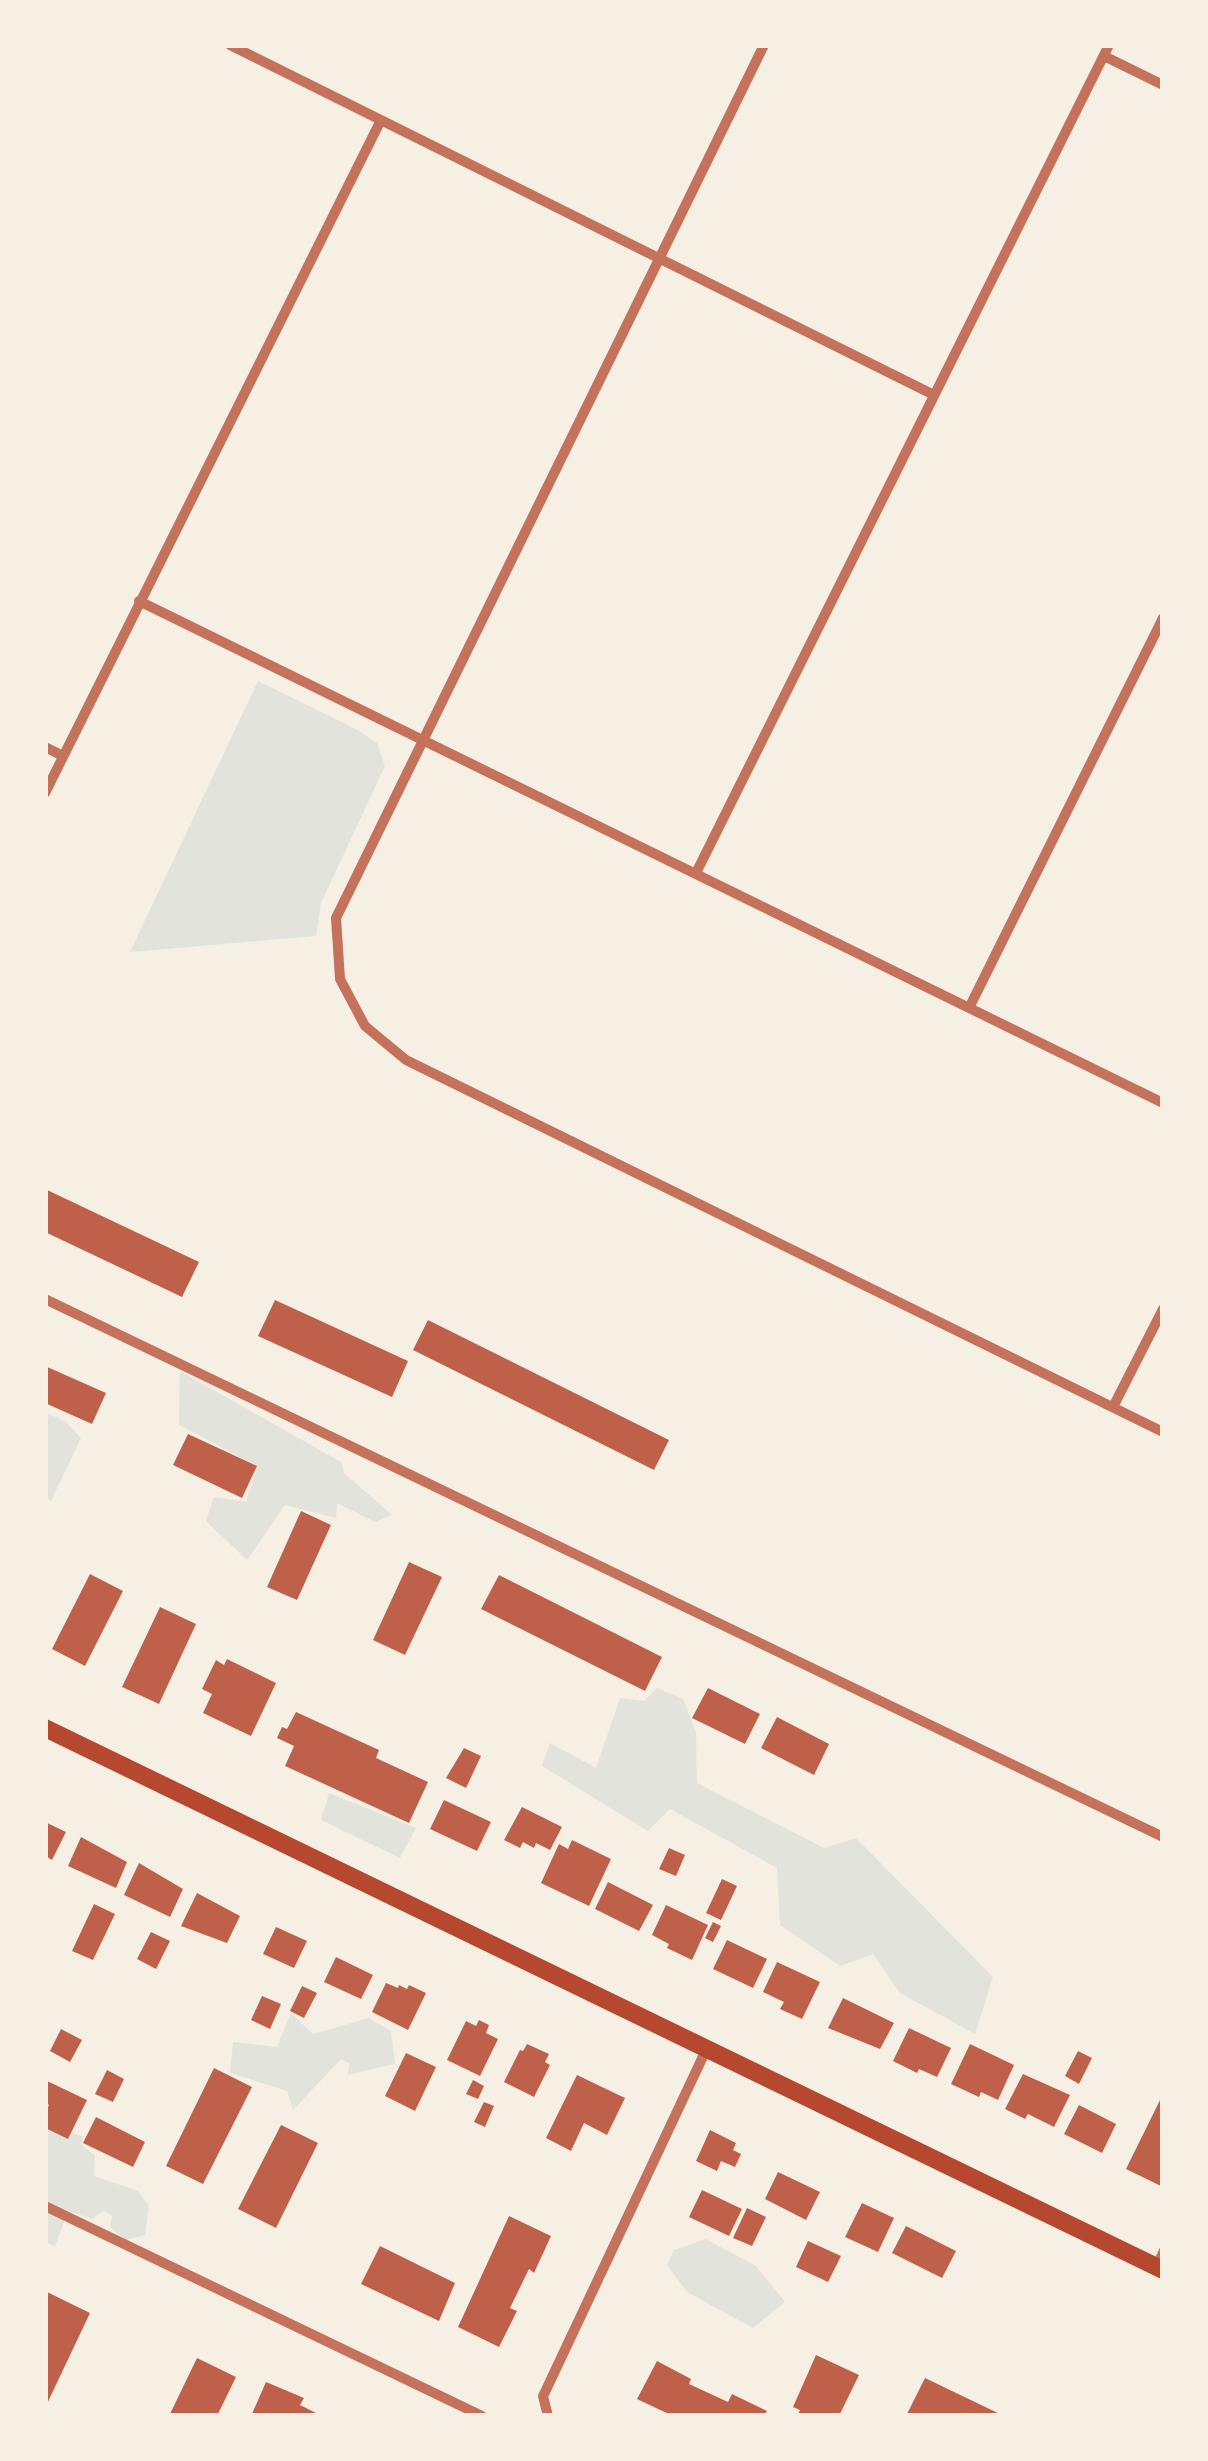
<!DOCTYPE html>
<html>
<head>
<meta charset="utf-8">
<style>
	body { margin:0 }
	#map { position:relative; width:1208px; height:2461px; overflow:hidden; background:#f6efe4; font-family:Helvetica,sans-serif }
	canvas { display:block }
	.frame { position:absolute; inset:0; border:48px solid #f6efe4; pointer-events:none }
</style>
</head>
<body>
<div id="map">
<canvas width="1208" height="2461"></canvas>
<div class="frame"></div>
</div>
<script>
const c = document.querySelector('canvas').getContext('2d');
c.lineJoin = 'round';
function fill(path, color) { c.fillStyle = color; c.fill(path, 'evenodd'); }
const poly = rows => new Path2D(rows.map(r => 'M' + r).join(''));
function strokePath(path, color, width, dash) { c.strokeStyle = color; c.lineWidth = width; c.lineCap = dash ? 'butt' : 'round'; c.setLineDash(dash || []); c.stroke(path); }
const green = poly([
	[258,681,356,729,377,743,385,766,321,903,316,936,130,952],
	[180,1371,341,1462,344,1473,392,1515,375,1522,337,1503,336,1518,285,1505,247,1560,206,1521,214,1497,246,1502,257,1466,179,1425],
	[45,1412,66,1422,81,1438,51,1501,45,1498],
	[657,1688,683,1699,696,1732,697,1783,824,1848,856,1838,993,1977,975,2034,900,1993,873,1954,840,1966,780,1925,777,1868,670,1809,648,1831,542,1766,550,1743,596,1768,620,1698,644,1701],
	[329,1793,416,1828,400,1858,321,1820],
	[291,2013,313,2034,369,2018,391,2031,395,2064,347,2075,350,2064,341,2059,293,2110,287,2091,230,2073,233,2042,277,2047],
	[45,2129,67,2139,72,2132,83,2137,81,2144,95,2156,94,2176,138,2191,149,2206,145,2235,126,2240,110,2227,112,2216,104,2210,92,2219,68,2211,55,2246,45,2242],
	[706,2239,756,2266,785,2302,753,2328,687,2292,667,2265,674,2250]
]);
const building = poly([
	[45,1189,199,1262,182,1297,45,1232],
	[275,1300,408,1361,392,1397,258,1336],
	[428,1320,669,1440,654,1470,413,1350],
	[45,1366,106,1393,92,1424,45,1403],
	[188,1434,257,1466,242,1498,173,1465],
	[301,1511,331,1525,297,1600,267,1587],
	[409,1562,442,1577,405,1655,373,1640],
	[90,1574,123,1591,85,1666,52,1649],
	[499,1575,662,1657,645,1691,481,1609],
	[160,1607,196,1624,159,1704,122,1687],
	[227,1659,276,1683,251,1736,203,1713,212,1694,202,1689,216,1660,224,1665],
	[708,1688,760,1714,745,1744,692,1718],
	[296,1712,379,1750,376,1758,428,1782,409,1823,285,1766,294,1746,277,1738,282,1727,287,1729],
	[777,1717,829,1744,814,1775,761,1748],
	[464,1748,481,1756,466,1788,446,1778],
	[444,1800,491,1822,477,1851,430,1829],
	[522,1807,562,1827,550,1850,536,1843,534,1848,523,1842,520,1848,504,1840],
	[45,1822,66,1832,52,1860,45,1856],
	[81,1837,127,1862,116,1888,68,1866],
	[572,1840,611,1859,589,1906,541,1883,559,1844,568,1849],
	[669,1848,685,1855,676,1876,659,1869],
	[139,1863,183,1889,170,1917,124,1895],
	[722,1879,737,1886,721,1920,706,1913],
	[608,1882,653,1905,639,1931,595,1909],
	[197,1893,240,1916,227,1943,181,1926],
	[94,1904,115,1914,93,1960,72,1951],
	[666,1905,708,1925,692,1960,667,1948,669,1944,652,1935],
	[713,1922,721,1926,713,1942,705,1938],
	[276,1927,307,1941,294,1968,263,1954],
	[151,1932,170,1941,156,1969,137,1959],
	[727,1940,767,1959,753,1988,713,1969],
	[336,1957,373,1975,361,1999,324,1982],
	[777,1962,820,1982,802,2019,780,2009,784,2002,763,1992],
	[386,1983,398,1988,399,1985,407,1989,409,1985,426,1993,408,2030,372,2012],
	[302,1986,317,1993,304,2018,290,2011],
	[262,1996,281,2004,270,2029,251,2020],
	[843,1998,894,2023,880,2049,828,2028],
	[479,2020,489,2025,486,2033,498,2039,480,2076,447,2060,466,2021,476,2026],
	[909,2028,951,2048,937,2077,919,2069,917,2073,893,2061],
	[61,2029,82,2040,70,2062,50,2051],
	[527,2044,549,2054,545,2062,550,2065,534,2097,504,2082,520,2050,523,2051],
	[970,2044,1014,2065,998,2100,981,2092,979,2097,951,2084],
	[1078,2051,1092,2058,1079,2084,1065,2076],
	[406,2053,436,2067,415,2111,385,2096],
	[214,2068,252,2087,203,2184,166,2166],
	[107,2070,124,2079,113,2102,95,2094],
	[1023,2074,1070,2095,1054,2127,1028,2114,1025,2119,1005,2109],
	[577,2075,625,2098,607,2135,584,2123,571,2151,546,2138],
	[45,2080,87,2100,68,2139,45,2128,45,2113,49,2105,45,2102],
	[473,2080,484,2086,478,2099,466,2094],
	[1163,2094,1163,2187,1126,2169],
	[484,2102,494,2106,485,2127,474,2122],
	[1079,2105,1116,2124,1102,2153,1064,2134],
	[96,2117,145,2142,133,2167,83,2143],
	[281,2125,318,2143,276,2228,238,2209],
	[710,2130,736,2143,733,2150,741,2154,735,2167,721,2161,717,2171,696,2161],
	[778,2172,820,2192,806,2220,765,2199],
	[702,2190,742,2209,729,2236,689,2217],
	[862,2203,894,2218,878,2252,845,2237],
	[747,2208,766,2217,752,2246,733,2238],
	[509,2216,551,2236,534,2273,529,2269,510,2308,517,2311,499,2347,458,2327],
	[906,2226,956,2251,942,2278,892,2253],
	[808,2241,841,2256,828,2282,796,2267],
	[380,2246,455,2283,439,2321,361,2284],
	[45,2291,90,2313,45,2408],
	[816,2355,859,2375,839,2416,797,2416,800,2410,793,2407],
	[197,2358,236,2377,217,2416,169,2416],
	[657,2361,691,2379,689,2384,728,2402,732,2394,767,2411,764,2416,673,2416,637,2399],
	[925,2378,1004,2416,906,2416],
	[266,2382,304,2398,300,2405,322,2416,251,2416]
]);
const service = poly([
	[1155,2265,1163,2248]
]);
const minor = poly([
	[230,45,934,395],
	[764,45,336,918,340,979,365,1026,406,1060,1163,1432],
	[1104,56,1163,85],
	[139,601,1163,1103],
	[45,747,63,756],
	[45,793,380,122],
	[696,873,1109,45],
	[970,1006,1163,618],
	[45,1299,1163,1837],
	[1113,1407,1163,1309],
	[45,2206,482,2416],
	[548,2416,543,2396,546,2390,707,2048]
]);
const secondary = poly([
	[45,1728,1163,2270]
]);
fill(green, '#e2e4dc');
fill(building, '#bf614a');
strokePath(service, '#c5725c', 6);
strokePath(minor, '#c5725c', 10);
strokePath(secondary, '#b5482f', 18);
</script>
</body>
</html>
